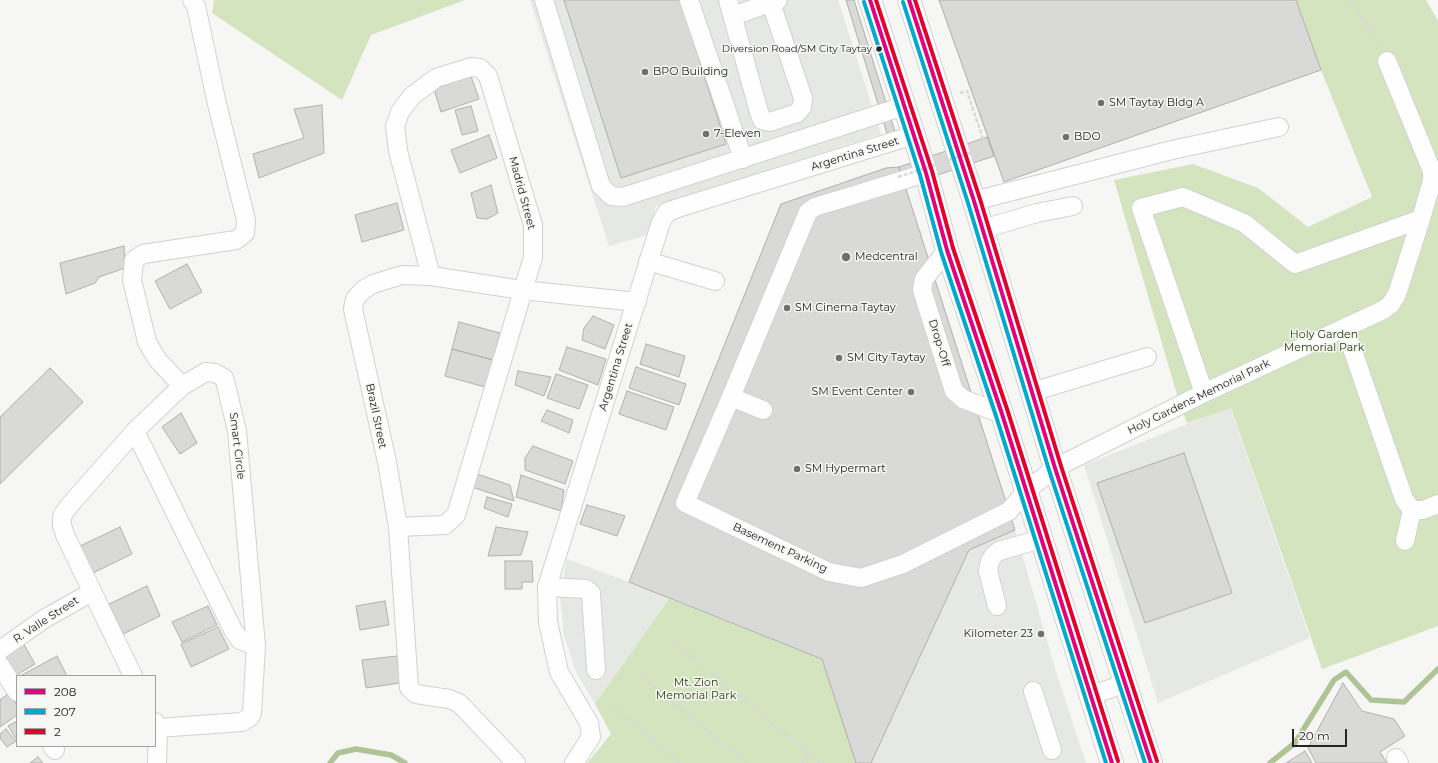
<!DOCTYPE html>
<html>
<head>
<meta charset="utf-8">
<style>
	body { margin:0 }
	#map { position:relative; width:1438px; height:763px; overflow:hidden; background:#f6f6f5; font-family:Montserrat,sans-serif }
	canvas { display:block }
	.legend { position:absolute; left:16px; top:675px; width:140px; height:72px; box-sizing:border-box; background:#f6f7f4; border:1px solid #a2a3a1; margin:0; padding:5px 7px; list-style:none; font-size:12px; color:#252625 }
	.legend li { display:flex; align-items:center; gap:8px; height:20px }
	.legend b { width:20px; border:1px solid #a2a3a1 }
	.scale { position:absolute; left:1292px; top:729px; width:55px; height:18px; box-sizing:border-box; border:2px solid #252625; border-top:0; padding-left:5px; font-size:12px; line-height:14px; white-space:nowrap; color:#252625; -webkit-text-stroke:3px #f6f7f4; paint-order:stroke }
</style>
</head>
<body>
<div id="map">
<canvas width="1438" height="763"></canvas>
<ul class="legend">
<li><b style="height:5px;background:#e5007d"></b>208</li>
<li><b style="height:5px;background:#00a9ce"></b>207</li>
<li><b style="height:5px;background:#e4002b"></b>2</li>
</ul>
<div class="scale">20 m</div>
</div>
<script>
const c = document.querySelector('canvas').getContext('2d');
c.lineJoin = 'round';
function fill(path, color) { c.fillStyle = color; c.fill(path, 'evenodd'); }
const poly = rows => new Path2D(rows.map(r => 'M' + r).join(''));
function strokePath(path, color, width, dash) { c.strokeStyle = color; c.lineWidth = width; c.lineCap = dash ? 'butt' : 'round'; c.setLineDash(dash || []); c.stroke(path); }
function label(font, color, halo, rows, align = 'center') {
  c.font = font + ' Montserrat,sans-serif'; c.lineWidth = 3; c.setLineDash([]); c.textBaseline = 'middle'; c.strokeStyle = halo; c.fillStyle = color; for (const [text, x, y, turn = 0] of rows) {
    c.save(); c.translate(x, y); c.rotate((+turn || 0) * Math.PI / 180); c.textAlign = isNaN(turn) ? turn : align; if (halo) c.strokeText(text, 0, 0); c.fillText(text, 0, 0); c.restore();
  }
}
const built = poly([
	[530,0,838,0,881,134,656,206,648,235,609,246],
	[939,0,1321,70,1004,182,994,156,905,186,1015,530,1057,675,1086,763,856,763,822,659,669,599,595,704,576,672,564,635,560,596,567,559,629,582,781,204,886,168,899,167,987,137],
	[1230,407,1310,638,1158,703,1084,465]
]);
const green = poly([
	[214,0,465,0,371,35,342,100,212,13],
	[1296,0,1426,0,1438,21,1438,626,1322,669,1231,408,1187,423,1178,398,1114,180,1193,164,1258,188,1308,227,1372,197,1321,70],
	[669,599,822,659,856,763,587,763,611,734,595,704]
]);
const stream = poly([
	[330,763,338,753,356,749,391,755,405,763],
	[1270,763,1295,743,1334,680,1346,672,1371,700,1404,702,1438,669]
]);
const building = poly([
	[564,0,680,0,726,144,621,178,564,0],
	[846,0,854,0,897,138,889,140,846,0],
	[939,0,1296,0,1321,70,1004,182,939,0],
	[471,76,479,99,441,112,434,89,471,76],
	[322,105,324,153,259,178,253,154,304,138,294,109,322,105],
	[471,106,478,131,462,135,455,110,471,106],
	[489,135,497,158,460,173,451,150,489,135],
	[987,137,994,156,905,186,899,167,987,137],
	[899,167,1015,530,969,550,871,763,856,763,822,659,629,582,781,204,886,168,899,167],
	[491,185,498,213,487,219,477,218,471,193,491,185],
	[397,203,404,230,362,242,355,215,397,203],
	[124,246,125,268,99,277,95,283,66,294,60,263,124,246],
	[187,264,202,292,170,309,155,281,187,264],
	[593,316,614,325,605,349,582,340,584,328,593,316],
	[459,322,500,333,493,360,452,349,459,322],
	[646,344,685,356,679,377,640,364,646,344],
	[567,347,606,359,598,385,559,370,567,347],
	[452,349,493,360,485,387,445,376,452,349],
	[636,367,686,384,679,405,629,388,636,367],
	[50,368,83,402,0,484,0,417,50,368],
	[518,371,551,377,544,396,515,385,518,371],
	[556,374,588,385,579,409,547,398,556,374],
	[627,391,674,407,666,430,619,414,627,391],
	[547,410,573,420,569,433,541,421,547,410],
	[181,413,197,443,180,454,162,427,181,413],
	[533,446,573,461,565,484,525,470,525,458,533,446],
	[1184,453,1232,593,1145,623,1097,483,1184,453],
	[477,474,510,485,514,501,472,487,477,474],
	[521,475,564,490,561,511,516,497,521,475],
	[487,497,512,504,508,517,484,508,487,497],
	[587,505,625,516,617,536,580,524,587,505],
	[120,527,132,554,93,573,80,546,120,527],
	[496,527,528,532,521,555,488,556,496,527],
	[505,561,532,561,533,582,522,582,522,589,505,589,505,561],
	[147,586,160,616,123,634,109,604,147,586],
	[385,601,389,625,360,630,356,606,385,601],
	[208,606,217,625,182,642,172,622,208,606],
	[218,627,229,649,191,667,181,644,218,627],
	[23,643,35,664,15,676,3,655,23,643],
	[57,656,67,676,20,676,57,656],
	[397,656,400,683,366,688,362,660,397,656],
	[1343,683,1362,711,1394,719,1405,736,1380,752,1387,763,1316,763,1308,748,1343,683],
	[9,693,17,705,17,715,0,727,0,700,9,693],
	[17,721,17,740,8,726,17,721],
	[6,729,16,741,7,747,0,738,0,734,6,729],
	[1305,751,1312,763,1286,763,1305,751],
	[38,757,43,763,30,763,38,757]
]);
const path = poly([
	[1350,0,1379,45],
	[960,93,967,91,986,148],
	[905,197,917,233,922,232],
	[669,638,820,763],
	[639,674,746,763],
	[612,705,680,763],
	[802,763,809,754]
]);
const minor = poly([
	[544,0,601,186,611,196,623,197,904,106],
	[689,0,743,159],
	[728,0,759,112,762,120,770,122,797,113,802,107,803,98,771,3],
	[733,16,778,0],
	[926,173,815,207,808,212,731,397,685,503,829,572,861,578,903,564,1009,511,1026,491,1055,468,1204,393,1383,310,1391,304,1397,294,1421,219,1432,181,1432,171,1387,61],
	[974,201,1172,150,1279,127],
	[983,229,1037,213,1073,206],
	[947,250,924,279,922,290,954,391,963,399,1002,414],
	[648,261,715,281],
	[1345,328,1404,499,1412,510,1423,510,1438,504],
	[182,386,157,359,147,342,132,280,134,260,143,254,236,240,245,233,246,220,217,104,196,6,192,0],
	[1032,392,1147,357],
	[1204,393,1141,208,1183,197,1244,223,1295,264,1421,219],
	[731,397,763,410],
	[135,431,233,630,240,640,256,646],
	[398,527,445,525,456,515,533,257,533,225,488,76,480,68,471,67,436,78,412,96,400,112,395,126,398,151,431,276],
	[1405,541,1412,510],
	[547,587,586,589,591,593,596,670],
	[997,606,988,571,990,561,994,555,999,551,1041,539],
	[0,650,44,619,92,592],
	[0,665,17,692],
	[133,676,65,535,62,525,62,516,69,506,135,431,182,386,206,372,215,373,224,378,226,385,237,431,256,646,252,713,250,717,242,722,158,728],
	[1033,691,1052,750],
	[1091,695,1125,684],
	[155,722,158,728,157,763],
	[52,746,55,750],
	[1396,758,1399,763],
	[516,763,459,703,449,699,416,694,409,688,398,527,387,462,353,309,355,299,363,290,373,284,402,275,431,276,522,290,637,302],
	[574,763,591,737,589,723,559,672,548,622,547,587,661,222,667,212,678,208,914,135]
]);
const major = poly([
	[870,0,926,173,947,250,1002,414,1112,763],
	[909,0,974,201,1055,468,1151,763]
]);
const pathBridge = poly([
	[898,177,986,148]
]);
const bus1 = poly([
	[870,0,926,173,947,250,1002,414,1112,763],
	[909,0,974,201,1055,468,1151,763]
]);
const bus2 = poly([
	[864,2,920,175,941,252,996,416,1106,763],
	[903,2,968,203,1049,470,1145,763]
]);
const bus3 = poly([
	[876,0,932,171,953,248,1008,412,1118,761],
	[915,0,980,199,1061,466,1157,761]
]);
const markers = [
	[879,49,3.5,"#252625"],
	[645,72,4,"#6e6f6e"],
	[1101,103,4,"#6e6f6e"],
	[706,134,4,"#6e6f6e"],
	[1066,137,4,"#6e6f6e"],
	[846,257,5,"#6e6f6e"],
	[787,308,4,"#6e6f6e"],
	[839,358,4,"#6e6f6e"],
	[911,392,4,"#6e6f6e"],
	[797,469,4,"#6e6f6e"],
	[1041,634,4,"#6e6f6e"]
];
const busNames = [
	["Diversion Road/SM City Taytay",872,49]
];
const poiNames = [
	["BPO Building",653,72],
	["SM Taytay Bldg A",1109,103],
	["7-Eleven",714,134],
	["BDO",1074,137],
	["Medcentral",855,257],
	["SM Cinema Taytay",795,308],
	["SM City Taytay",847,358],
	["SM Event Center",903,392,"right"],
	["SM Hypermart",805,469],
	["Kilometer 23",1033,634,"right"]
];
const streetNames = [
	["Argentina Street",855,154,-17],
	["Madrid Street",522,193,75],
	["Drop-Off",939,343,73],
	["Argentina Street",616,367,-73],
	["Holy Gardens Memorial Park",1199,397,-26],
	["Brazil Street",376,416,78],
	["Smart Circle",237,446,83],
	["Basement Parking",780,548,25],
	["R. Valle Street",46,620,-33]
];
const parkNames = [
	["Holy Garden",1324,335],
	["Memorial Park",1324,348],
	["Mt. Zion",696,683],
	["Memorial Park",696,696]
];
fill(built, '#e6e9e3');
fill(green, '#d3e4bf');
strokePath(stream, '#afc495', 5.5);
fill(building, '#d9d9d8');
strokePath(building, '#b0b0af', 1);
strokePath(minor, '#d1d2d0', 20);
strokePath(major, '#d1d2d0', 24);
strokePath(path, '#d9d9d8', 2.5, [4, 2]);
strokePath(minor, '#fefefe', 18);
strokePath(major, '#fefefe', 22);
strokePath(pathBridge, '#d9d9d8', 2.5, [4, 2]);
strokePath(bus1, '#e5007d', 4);
strokePath(bus2, '#00a9ce', 4);
strokePath(bus3, '#e4002b', 4);
for (const [x, y, r, color] of markers) { const dot = new Path2D(); dot.arc(x, y, r, 0, 2 * Math.PI); c.fillStyle = color; c.fill(dot); strokePath(dot, '#f6f7f4', 1.5); }
label('10px', '#252625', '#f6f7f4', busNames, 'right');
label('11px', '#252625', '#f6f7f4', poiNames, 'left');
label('11px', '#252625', '#f6f7f4', streetNames);
label('11px', '#2a3c0b', '#f6f7f4', parkNames);
</script>
</body>
</html>
